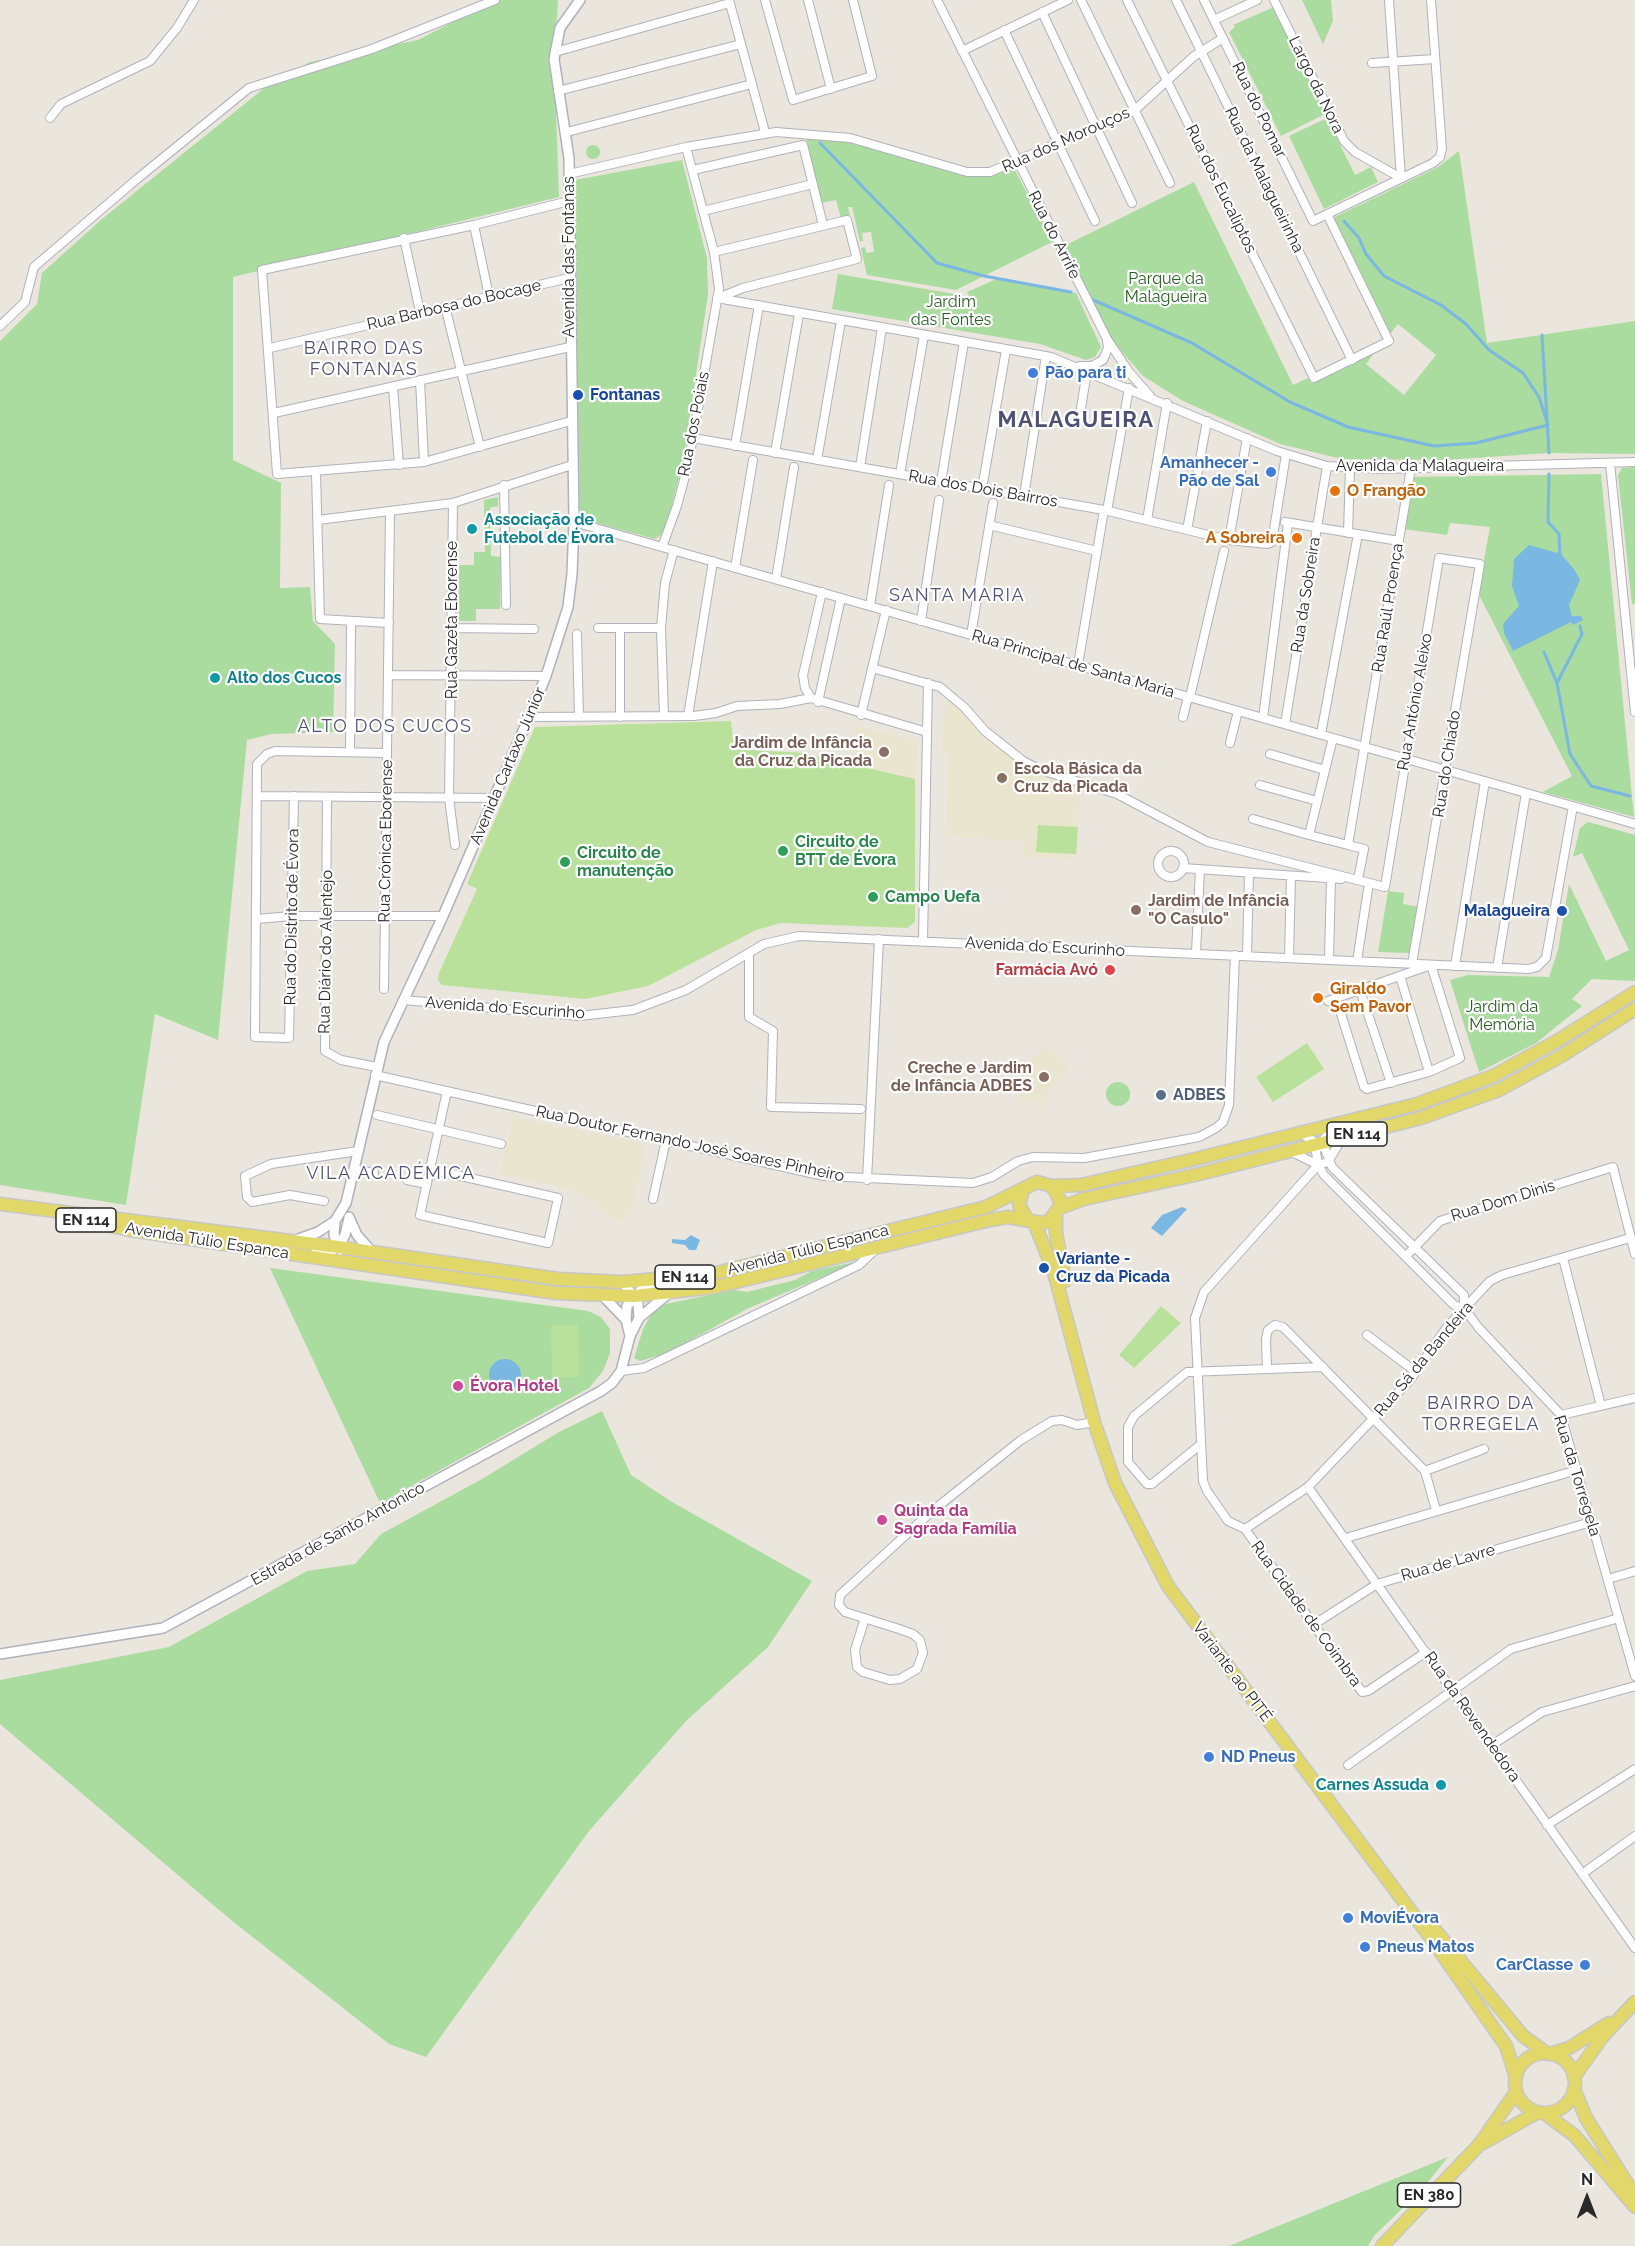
<!DOCTYPE html>
<html>
<head>
<meta charset="utf-8">
<style>
	body { margin:0 }
	#map { position:relative; width:1635px; height:2246px; overflow:hidden; background:#eae6dd; font-family:Raleway,sans-serif }
	canvas { display:block }
	.north { position:absolute; left:1557px; top:2168px; width:60px; height:60px; -webkit-text-stroke:4px #fff; paint-order:stroke; rotate:0deg; font-size:16px; font-weight:700; line-height:24px; text-align:center; color:#292929 }
	.north::after { content:''; display:block; margin:auto; width:21px; height:27px; background:#292929; clip-path:polygon(50% 0,100% 100%,50% 72%,0 100%) }
</style>
</head>
<body>
<div id="map">
<canvas width="1635" height="2246"></canvas>
<div class="north">N</div>
</div>
<script>
const c = document.querySelector('canvas').getContext('2d');
c.lineJoin = 'round';
function fill(path, color) { c.fillStyle = color; c.fill(path, 'evenodd'); }
const poly = rows => new Path2D(rows.map(r => 'M' + r).join(''));
function strokePath(path, color, width, dash) { c.strokeStyle = color; c.lineWidth = width; c.lineCap = dash ? 'butt' : 'round'; c.setLineDash(dash || []); c.stroke(path); }
function label(font, color, halo, rows, align = 'center') {
  c.font = font + ' Raleway,sans-serif'; c.lineWidth = 4.5; c.setLineDash([]); c.textBaseline = 'middle'; c.strokeStyle = halo; c.fillStyle = color; for (const [text, x, y, turn = 0] of rows) {
    c.save(); c.translate(x, y); c.rotate((+turn || 0) * Math.PI / 180); c.textAlign = isNaN(turn) ? turn : align; if (halo) c.strokeText(text, 0, 0); c.fillText(text, 0, 0); c.restore();
  }
}
const education = poly([
	[951,697,1010,757,1046,776,1080,785,1076,859,1024,857,1024,840,946,837,949,751,941,751,946,699],
	[857,726,918,741,915,779,849,763],
	[1048,1045,1070,1068,1046,1094,1045,1109,1038,1109,1038,1103,1034,1100,1029,1103,1023,1103,1017,1098,1018,1090,1033,1083,1021,1070],
	[514,1117,645,1144,632,1209,619,1222,574,1190,499,1174]
]);
const green = poly([
	[496,0,558,0,554,59,559,197,233,277,233,460,281,483,280,588,310,587,313,621,335,644,333,732,272,734,247,740,218,1040,155,1014,126,1205,0,1185,0,341,37,304,42,273,102,219,273,81,310,62,418,40],
	[1302,0,1331,0,1333,21,1323,44],
	[1274,7,1325,114,1281,136,1229,32,1235,27,1233,25],
	[1327,118,1355,175,1371,167,1378,182,1324,209,1289,136],
	[806,137,858,143,970,176,988,177,1008,170,1015,170,1052,242,956,290,867,275,861,248,865,247,866,253,874,252,871,232,862,233,863,241,860,242,852,207,848,207,850,216,841,218,836,200,821,203],
	'586 152a7 7 0 1 1 14 0a7 7 0 1 1-14 0Z',
	[1459,151,1487,343,1635,321,1635,454,1549,453,1444,460,1342,459,1280,444,1183,401,1143,376,1109,337,1066,245,1194,182,1293,385,1308,378,1311,383,1375,352,1366,364,1404,395,1436,355,1398,324,1390,334,1333,218,1438,167],
	[682,160,707,258,708,294,683,462,667,524,661,535,655,539,589,521,580,512,575,180],
	[838,274,966,296,973,311,976,309,967,292,999,278,1071,292,1076,293,1101,347,1095,357,1086,360,1040,344,832,309],
	[1635,467,1635,604,1632,604,1618,475,1622,468],
	[1601,474,1634,817,1543,792,1572,776,1478,593,1490,527,1450,523,1447,535,1404,529,1412,477],
	[498,497,498,506,490,508,491,556,501,557,500,609,476,609,476,621,459,621,459,565,474,565,474,552,485,552,484,500],
	[1588,822,1635,835,1635,981,1592,979,1572,999,1582,1006,1536,1043,1479,1072,1450,980,1468,975,1549,977,1558,950,1569,884,1606,961,1629,950,1582,853,1573,857,1580,828],
	[1388,891,1404,893,1403,904,1420,907,1411,953,1378,952],
	'1106 1094a12 12 0 1 1 24 0a12 12 0 1 1-24 0Z',
	[860,1261,749,1308,667,1353,640,1361,634,1358,643,1329,652,1313,666,1304,733,1290,747,1292,795,1280,812,1271],
	[270,1268,588,1311,601,1317,610,1329,610,1353,603,1371,589,1388,380,1503],
	[602,1411,631,1475,672,1502,812,1581,768,1647,686,1721,589,1831,426,2057,389,2044,231,1920,0,1724,0,1680,169,1647,307,1571,355,1564,381,1534,482,1479,559,1432],
	[1448,2157,1424,2187,1374,2236,1368,2246,1229,2246]
]);
const pitch = poly([
	[731,721,734,749,803,753,915,779,915,922,907,928,781,923,756,930,648,986,585,999,442,985,438,980,439,973,477,889,467,884,535,727],
	[1038,825,1078,827,1076,854,1036,852],
	[1307,1043,1324,1069,1273,1102,1256,1077],
	[1161,1306,1181,1323,1134,1368,1119,1355],
	[551,1325,578,1325,579,1377,552,1377]
]);
const water = poly([
	[1529,545,1561,554,1574,569,1580,580,1569,605,1572,616,1581,616,1583,620,1573,625,1571,622,1513,651,1504,633,1503,624,1519,606,1512,586,1514,559],
	[1182,1207,1187,1209,1162,1236,1151,1228,1162,1215],
	[691,1235,700,1240,696,1250,689,1250,685,1245,672,1243,672,1239,685,1240],
	'489 1375a16 16 0 1 1 32 0a16 16 0 1 1-32 0Z'
]);
const stream = poly([
	[820,143,937,263,984,276,1071,292],
	[1091,299,1192,343,1290,402,1348,427,1434,446,1476,443,1548,425,1539,397,1523,373,1489,350,1466,324,1441,305,1384,276,1366,254,1359,238,1344,221],
	[1542,335,1549,453],
	[1549,474,1548,522,1559,534,1560,557],
	[1544,652,1557,683,1570,754,1591,786,1630,796],
	[1557,683,1582,634,1580,626]
]);
const minor = poly([
	[729,0,765,132],
	[765,0,793,100,872,76,853,0],
	[808,0,831,89],
	[937,0,1107,339,1129,372,1150,396],
	[1081,0,1170,183],
	[1127,0,1314,378,1389,341,1327,214],
	[1176,0,1352,360],
	[1204,0,1313,221,1433,163,1440,157,1442,149,1431,0],
	[1274,0,1344,141,1355,152,1401,178,1389,0],
	[1042,12,1132,203],
	[1214,20,1257,0],
	[1004,30,1095,221],
	[962,51,1068,0],
	[555,52,730,3],
	[1372,63,1435,59],
	[558,91,741,44],
	[50,118,61,104,150,61,177,28,194,0],
	[567,132,752,84],
	[693,170,803,145,823,225],
	[569,174,686,147,776,132,850,138,967,172,990,172,1135,110,1193,57,1223,38],
	[569,201,474,225,262,270,277,474,424,462,571,421],
	[703,211,813,184],
	[474,225,489,296],
	[404,238,420,312],
	[714,252,847,220,857,259,743,288,718,298],
	[717,298,1051,357,1277,451,1327,466,1382,469,1635,462],
	[445,306,480,447],
	[0,326,25,302,34,267,137,179,249,88,372,49,495,0],
	[270,348,569,278],
	[1080,366,1092,366,1103,360,1108,348,1107,341],
	[420,380,424,462],
	[393,387,399,465],
	[274,413,570,347],
	[1079,421,1087,371],
	[693,438,1104,510,1229,540,1267,544,1272,542,1286,454],
	[735,446,759,305],
	[775,453,799,314],
	[817,460,841,321],
	[1610,463,1635,712],
	[860,467,882,328],
	[316,473,320,619,389,623],
	[900,474,924,335],
	[941,482,964,342],
	[504,485,506,605],
	[982,489,1006,350],
	[1024,496,1046,356],
	[453,503,449,798,455,845],
	[1107,511,1129,388],
	[318,520,453,503,572,465],
	[1147,520,1167,403],
	[574,522,1635,824],
	[1285,522,1399,541],
	[989,525,1097,551],
	[1187,530,1207,421],
	[1348,533,1350,468],
	[1229,540,1247,438],
	[662,547,677,506,688,465,719,289,714,252,686,147],
	[735,568,753,460],
	[776,579,794,467],
	[870,606,889,485],
	[921,621,939,500],
	[452,628,534,629],
	[598,628,661,628],
	[620,628,620,717],
	[577,634,579,717],
	[971,635,993,503],
	[1078,665,1104,510],
	[872,668,940,687,964,707,985,731,1023,761,1041,770,1117,794,1208,842,1385,887,1439,558,1480,564,1412,964],
	[389,675,546,676],
	[1190,697,1224,551],
	[811,698,927,732],
	[811,698,805,688,803,675,822,592],
	[818,702,841,598],
	[861,715,886,610],
	[664,716,661,628,665,583,674,550],
	[688,716,713,561],
	[529,717,694,716,716,713,737,706,780,704,811,698],
	[1183,717,1188,697],
	[1263,718,1288,523],
	[1285,724,1327,466],
	[1321,734,1358,534],
	[1333,738,1309,835,1348,845,1411,468],
	[1230,743,1238,711],
	[350,752,351,621],
	[1270,754,1325,770],
	[1260,785,1317,801],
	[257,796,494,798],
	[294,796,289,1038,255,1037,257,764,267,754,275,751,387,753],
	[327,797,325,1051,341,1060,377,1067],
	[1253,819,1309,835],
	[1348,845,1364,849,1358,879,1353,879],
	'1158 864a13 13 0 1 1 26 0a13 13 0 1 1-26 0Z',
	[1183,868,1341,879],
	[256,919,292,916,443,916],
	[923,941,928,683],
	[749,953,749,1017,773,1031,771,1107,861,1109],
	[1196,953,1200,869],
	[1247,956,1249,873],
	[1289,958,1291,876],
	[1329,960,1331,878],
	[1357,961,1369,883],
	[1455,966,1485,781],
	[1497,968,1526,793],
	[1400,976,1429,1072],
	[384,989,390,512],
	[1360,990,1391,1083],
	[404,1000,579,1016,633,1010,686,990,764,944,799,936,1528,969,1537,967,1546,958,1573,806],
	[1328,1001,1431,965,1460,1058,1429,1072,1367,1089,1364,1087,1336,998],
	[375,1075,824,1176,973,1183,992,1177,1018,1161,1033,1157,1084,1158,1199,1137,1216,1128,1223,1122,1229,1105,1235,955],
	[377,1115,501,1144],
	[1336,1127,1319,1144,1316,1152,1318,1165,1324,1175,1454,1305,1464,1308],
	[1301,1133,1325,1149,1332,1167,1464,1295,1464,1308,1478,1327,1561,1415,1635,1676],
	[1290,1151,1318,1165,1328,1162,1342,1138],
	[1318,1165,1204,1292,1195,1318,1203,1481,1207,1491,1228,1521,1245,1529,1362,1692,1368,1691,1426,1652],
	[354,1169,374,1173],
	[430,1169,558,1198,548,1243,420,1215,447,1091],
	[407,1180,427,1184],
	[867,1180,879,939],
	[653,1199,666,1140],
	[324,1201,290,1195,252,1202,247,1197,245,1176,271,1164,358,1151],
	[1406,1256,1440,1221,1613,1167,1635,1254],
	[1563,1258,1601,1406],
	[1367,1335,1416,1372],
	[1267,1369,1266,1339,1268,1330,1275,1325,1283,1327,1425,1471,1436,1510],
	[621,1371,644,1368,859,1265,877,1248],
	[1561,1415,1635,1398],
	[1201,1444,1152,1484,1147,1484,1128,1462,1128,1427,1134,1416,1187,1372,1323,1367],
	[1425,1471,1484,1449],
	[1308,1487,1635,1948],
	[1245,1529,1308,1487,1410,1380,1447,1327,1490,1281,1502,1275,1630,1238],
	[1346,1538,1577,1470],
	[1608,1579,1635,1571],
	[865,1618,855,1650,857,1667,863,1672,890,1680,900,1679,917,1669,923,1653,920,1640,913,1634,899,1629,845,1612,839,1605,840,1595,931,1512,1021,1440,1052,1421,1062,1420,1077,1425,1094,1422],
	[1313,1625,1377,1584,1591,1522],
	[1492,1745,1542,1712,1635,1686],
	[1348,1765,1511,1649,1619,1618],
	[1547,1825,1635,1769],
	[1582,1874,1635,1836]
]);
const tertiary = poly([
	[349,1217,357,1235,371,1251],
	[335,1221,334,1235,341,1250],
	[296,1240,318,1232,335,1221,346,1203,384,1042,443,916,529,717,546,676,568,607,572,574,574,522,569,158,554,59,560,28,580,0],
	[315,1253,329,1252,338,1247,345,1235,349,1218],
	[604,1297,626,1320],
	[639,1318,669,1293],
	[630,1336,626,1320,627,1306,643,1288,657,1283],
	[0,1654,163,1628,601,1391,612,1383,621,1371,630,1336,639,1318,638,1304,623,1282]
]);
const primary = poly([
	[1023,1190,1019,1205,1027,1219],
	[0,1204,338,1247,558,1279,623,1282,712,1274,986,1207,1037,1182,1052,1186,1081,1185,1195,1159,1417,1104,1493,1076,1557,1041,1635,992],
	[1059,1208,1084,1199,1199,1174,1421,1118,1499,1090,1563,1055,1635,1009],
	[1056,1215,1056,1233,1065,1281],
	[93,1222,130,1230,556,1293,634,1296,715,1287,990,1220,1008,1217,1042,1223,1049,1221,1059,1208,1060,1200,1052,1186],
	[1034,1222,1054,1272,1094,1422,1115,1483,1168,1586,1428,1934,1506,2046,1516,2077],
	[1430,1924,1523,2036,1548,2054],
	'1515 2083a30 30 0 1 1 60 0a30 30 0 1 1-60 0Z',
	[1550,2054,1569,2048,1609,2023],
	[1574,2077,1603,2036,1635,2002],
	[1574,2089,1586,2118,1635,2196],
	[1544,2113,1575,2136,1635,2207],
	[1483,2143,1538,2112],
	[1382,2246,1479,2145,1516,2092]
]);
const markers = [
	[1033,373,6,"#3f7fe0"],
	[578,395,6,"#1a4fb4"],
	[1271,472,6,"#3f7fe0"],
	[1335,491,6,"#e8710a"],
	[472,529,6,"#0f9aa8"],
	[1297,538,6,"#e8710a"],
	[215,678,6,"#0f9aa8"],
	[884,752,6,"#8d6e63"],
	[1002,778,6,"#8d6e63"],
	[783,851,6,"#2e9e5b"],
	[565,862,6,"#2e9e5b"],
	[873,897,6,"#2e9e5b"],
	[1136,910,6,"#8d6e63"],
	[1562,911,6,"#1a4fb4"],
	[1110,970,6,"#e0444e"],
	[1318,998,6,"#e8710a"],
	[1044,1077,6,"#8d6e63"],
	[1161,1095,6,"#5c6f8a"],
	[1044,1268,6,"#1a4fb4"],
	[458,1386,6,"#d1479c"],
	[882,1520,6,"#d1479c"],
	[1209,1757,6,"#3f7fe0"],
	[1441,1785,6,"#0f9aa8"],
	[1348,1918,6,"#3f7fe0"],
	[1365,1947,6,"#3f7fe0"],
	[1585,1965,6,"#3f7fe0"]
];
const shields = [
	[1357,1134,60],
	[86,1220,60],
	[685,1277,60],
	[1429,2195,63]
];
const shieldNames = [
	["EN 114",1357,1134],
	["EN 114",86,1220],
	["EN 114",685,1277],
	["EN 380",1429,2195]
];
const streetNames = [
	["Largo da Nora",1316,85,64],
	["Rua do Pomar",1259,110,64],
	["Rua dos Morouços",1066,140,-24],
	["Rua da Malagueirinha",1264,180,64],
	["Rua dos Eucaliptos",1221,189,64],
	["Rua do Arrife",1054,235,63],
	["Avenida das Fontanas",569,257,-90],
	["Rua Barbosa do Bocage",454,305,-13],
	["Rua dos Poiais",694,424,-79],
	["Avenida da Malagueira",1420,466],
	["Rua dos Dois Bairros",983,489,10],
	["Rua da Sobreira",1306,595,-81],
	["Rua Raúl Proença",1388,608,-81],
	["Rua Gazeta Eborense",452,620,-90],
	["Rua Principal de Santa Maria",1073,664,16],
	["Rua António Aleixo",1415,702,-80],
	["Rua do Chiado",1447,764,-81],
	["Avenida Cartaxo Júnior",508,766,-67],
	["Rua Crónica Eborense",386,841,-89],
	["Rua do Distrito de Évora",292,917,-89],
	["Avenida do Escurinho",1045,947,3],
	["Rua Diário do Alentejo",326,952,-89],
	["Avenida do Escurinho",505,1008,4],
	["Rua Doutor Fernando José Soares Pinheiro",690,1144,12],
	["Rua Dom Dinis",1503,1201,-17],
	["Avenida Túlio Espanca",207,1241,9],
	["Avenida Túlio Espanca",808,1250,-14],
	["Rua Sá da Bandeira",1424,1359,-50],
	["Rua da Torregela",1577,1476,73],
	["Estrada de Santo Antonico",338,1534,-29],
	["Rua de Lavre",1448,1563,-16],
	["Rua Cidade de Coimbra",1306,1614,54],
	["Variante ao PITÉ",1232,1672,53],
	["Rua da Revendedora",1472,1717,55]
];
const parkNames = [
	["Parque da",1166,279],
	["Malagueira",1166,297],
	["Jardim",951,302],
	["das Fontes",951,320],
	["Jardim da",1502,1007],
	["Memória",1502,1025]
];
const shopNames = [
	["Pão para ti",1045,373],
	["Amanhecer -",1259,463,"right"],
	["Pão de Sal",1259,481,"right"],
	["ND Pneus",1221,1757],
	["MoviÉvora",1360,1918],
	["Pneus Matos",1377,1947],
	["CarClasse",1573,1965,"right"]
];
const transitNames = [
	["Fontanas",590,395],
	["Malagueira",1550,911,"right"],
	["Variante -",1056,1259],
	["Cruz da Picada",1056,1277]
];
const foodNames = [
	["O Frangão",1347,491],
	["A Sobreira",1285,538,"right"],
	["Giraldo",1330,989],
	["Sem Pavor",1330,1007]
];
const cultureNames = [
	["Associação de",484,520],
	["Futebol de Évora",484,538],
	["Alto dos Cucos",227,678],
	["Carnes Assuda",1429,1785,"right"]
];
const educationNames = [
	["Jardim de Infância",872,743],
	["da Cruz da Picada",872,761],
	["Escola Básica da",1014,769,"left"],
	["Cruz da Picada",1014,787,"left"],
	["Jardim de Infância",1148,901,"left"],
	["\"O Casulo\"",1148,919,"left"],
	["Creche e Jardim",1032,1068],
	["de Infância ADBES",1032,1086]
];
const leisureNames = [
	["Circuito de",795,842],
	["BTT de Évora",795,860],
	["Circuito de",577,853],
	["manutenção",577,871],
	["Campo Uefa",885,897]
];
const healthNames = [
	["Farmácia Avó",1098,970]
];
const serviceNames = [
	["ADBES",1173,1095]
];
const hotelNames = [
	["Évora Hotel",470,1386],
	["Quinta da",894,1511],
	["Sagrada Família",894,1529]
];
const neighbourhoodNames = [
	["BAIRRO DAS",364,349],
	["FONTANAS",364,370],
	["SANTA MARIA",957,596],
	["ALTO DOS CUCOS",385,727],
	["VILA ACADÉMICA",391,1174],
	["BAIRRO DA",1481,1404],
	["TORREGELA",1481,1425]
];
const districtNames = [
	["MALAGUEIRA",1076,420]
];
fill(education, '#eae5ce');
fill(green, '#aadb9f');
fill(pitch, '#b9e19b');
fill(water, '#7ab7e2');
strokePath(stream, '#7ab7e2', 3);
strokePath(minor, '#b0b1bc', 10);
strokePath(tertiary, '#b0b1bc', 12);
strokePath(primary, '#c7c7c7', 15);
strokePath(minor, '#fff', 8);
strokePath(tertiary, '#fff', 9);
strokePath(primary, '#e2d86a', 12);
for (const [x, y, r, color] of markers) { const dot = new Path2D(); dot.arc(x, y, r, 0, 2 * Math.PI); c.fillStyle = color; c.fill(dot); strokePath(dot, '#fff', 2); }
for (const [x, y, w] of shields) { const box = new Path2D(); box.roundRect(x - w / 2, y - 12, w, 24, 4.5); c.fillStyle = '#fff'; c.fill(box); strokePath(box, '#292929', 1.5); }
label('bold 15px', '#292929', null, shieldNames);
label('16px', '#292929', '#fff', streetNames);
label('16px', '#255f21', '#fff', parkNames);
label('bold 16px', '#366cbe', '#fff', shopNames, 'left');
label('bold 16px', '#164399', '#fff', transitNames, 'left');
label('bold 16px', '#c56008', '#fff', foodNames, 'left');
label('bold 16px', '#0d838f', '#fff', cultureNames, 'left');
label('bold 16px', '#785e54', '#fff', educationNames, 'right');
label('bold 16px', '#27864d', '#fff', leisureNames, 'left');
label('bold 16px', '#be3a42', '#fff', healthNames, 'right');
label('bold 16px', '#4e5e75', '#fff', serviceNames, 'left');
label('bold 16px', '#b23c85', '#fff', hotelNames, 'left');
c.letterSpacing = '1.5px';
label('18px', '#4f5075', '#fff', neighbourhoodNames);
c.letterSpacing = '0px';
c.letterSpacing = '1.5px';
label('bold 22px', '#4f5075', '#fff', districtNames);
c.letterSpacing = '0px';
</script>
</body>
</html>
